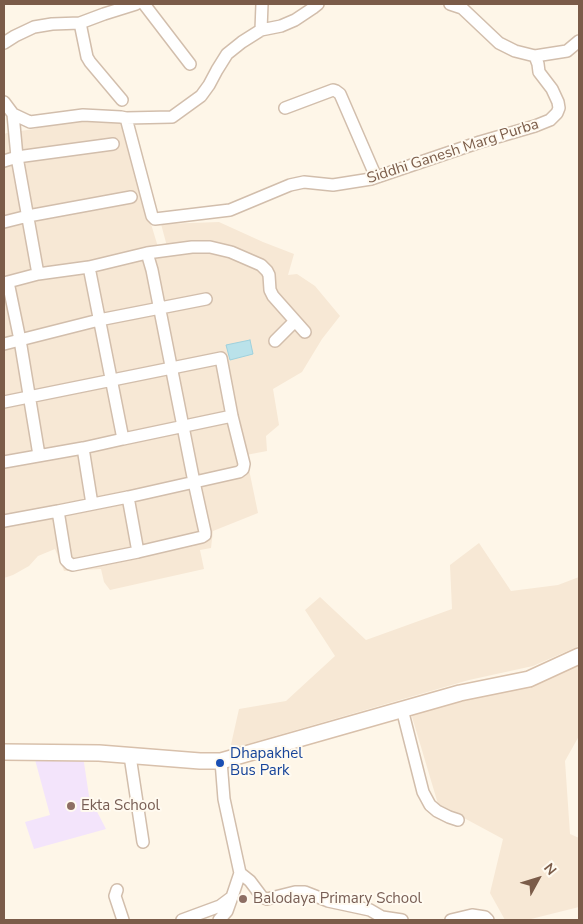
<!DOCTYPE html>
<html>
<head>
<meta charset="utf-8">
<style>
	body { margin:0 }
	#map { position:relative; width:583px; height:924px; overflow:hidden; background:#fef6e8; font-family:"Nunito Sans",sans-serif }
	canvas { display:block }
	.frame { position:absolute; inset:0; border:5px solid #7b5c49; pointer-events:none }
	.north { position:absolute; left:513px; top:854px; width:50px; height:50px; -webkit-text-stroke:4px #fffaf0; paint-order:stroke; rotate:51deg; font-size:14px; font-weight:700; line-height:20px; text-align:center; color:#7b5c49 }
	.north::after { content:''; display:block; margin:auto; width:18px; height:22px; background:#7b5c49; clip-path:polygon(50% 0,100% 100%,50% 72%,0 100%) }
</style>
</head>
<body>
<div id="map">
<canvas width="583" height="924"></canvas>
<div class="frame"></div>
<div class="north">N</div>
</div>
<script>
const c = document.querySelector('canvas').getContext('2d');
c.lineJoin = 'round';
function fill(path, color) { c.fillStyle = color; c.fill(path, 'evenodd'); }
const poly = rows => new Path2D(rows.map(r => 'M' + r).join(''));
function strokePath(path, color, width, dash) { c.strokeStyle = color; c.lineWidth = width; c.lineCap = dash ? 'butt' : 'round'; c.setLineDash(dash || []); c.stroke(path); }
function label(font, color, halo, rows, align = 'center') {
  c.font = font + ' "Nunito Sans",sans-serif'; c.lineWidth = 4; c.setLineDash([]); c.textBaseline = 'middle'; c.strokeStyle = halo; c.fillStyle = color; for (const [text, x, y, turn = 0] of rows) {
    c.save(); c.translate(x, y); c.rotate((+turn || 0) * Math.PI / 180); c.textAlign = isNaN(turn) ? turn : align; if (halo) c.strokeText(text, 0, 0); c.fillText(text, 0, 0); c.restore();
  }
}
const residential = poly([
	[83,115,119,118,158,247,168,250,161,224,219,222,263,242,294,254,288,275,297,274,315,286,340,316,322,339,302,372,273,389,279,425,266,436,267,451,246,455,258,513,213,531,211,548,200,550,204,569,110,590,104,582,101,569,64,571,55,549,38,556,29,566,13,575,4,578,4,134,7,133,34,129],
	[479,543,511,591,558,585,579,577,579,646,533,666,469,680,230,749,239,709,286,701,335,656,305,610,320,597,366,640,452,609,450,565],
	[579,658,579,736,565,761,570,834,579,838,579,907,527,920,505,920,490,893,503,839,438,804,410,710]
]);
const education = poly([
	[34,756,83,756,89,796,106,829,34,849,25,822,50,815]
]);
const water = poly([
	[250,340,253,354,230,360,226,345,250,340]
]);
const street = poly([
	[144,4,190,64],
	[80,23,87,57,90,62,122,100],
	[261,30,262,4],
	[4,43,15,36,34,27,52,24,80,23,104,14,136,4],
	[535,56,567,51,579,41],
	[4,102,13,114,30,122,83,115,121,117,126,118,152,216,155,219,230,210,290,185,304,182,333,185,371,179,480,142,535,126,550,120,557,113,559,108,558,102,552,89,539,72,538,64,535,56,515,51,499,43,462,8,450,4],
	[285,108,333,90,336,91,340,94,376,177],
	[13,114,17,157,38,274],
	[126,118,172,117,201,96,209,85,217,70,227,54,242,42,261,30,281,26,295,20,313,8,318,4],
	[4,161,17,157,113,144],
	[4,222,28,216,131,197],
	[89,267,123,439,232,416],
	[8,282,20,340,39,455],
	[4,283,38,274,89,267,147,253,192,247,210,247,231,252,261,265,267,271,269,275,270,290,273,296,305,332],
	[275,341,295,321],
	[4,344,99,320,206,299],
	[4,402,221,358,232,416,244,464,243,469,239,472,128,497,58,511],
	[83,448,92,504],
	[4,462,83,448,123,439],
	[128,497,138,552],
	[4,521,58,511,66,560,70,564,73,565,138,552,202,537,205,535,205,532,194,482,152,270,147,253],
	[402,709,423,792,430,805,437,811,449,817,458,820],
	[130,756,143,842],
	[240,873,250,881,262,897,267,899,295,892,305,892,328,901,370,910,382,917,402,920],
	[117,890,115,896,123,920],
	[182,920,220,906,232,897,240,873,224,799,221,761],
	[219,920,227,911,232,897],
	[451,920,472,915,485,917,488,920]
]);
const secondary = poly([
	[4,752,99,753,200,761,221,761,460,693,529,679,579,656]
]);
const markers = [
	[220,763,5,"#1a4fb4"],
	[71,806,5,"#8d6e63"],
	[243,899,5,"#8d6e63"]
];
const streetNames = [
	["Siddhi Ganesh Marg Purba",453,152,-18]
];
const transitNames = [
	["Dhapakhel",230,754],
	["Bus Park",230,771]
];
const educationNames = [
	["Ekta School",81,806],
	["Balodaya Primary School",253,899]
];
fill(residential, '#f7e8d5');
fill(education, '#f3e4fb');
fill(water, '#bae2ea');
strokePath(water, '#9fd1dd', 1);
strokePath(street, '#d2beac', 14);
strokePath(secondary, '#d8c0ab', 18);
strokePath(street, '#fff', 11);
strokePath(secondary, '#fff', 15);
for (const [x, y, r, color] of markers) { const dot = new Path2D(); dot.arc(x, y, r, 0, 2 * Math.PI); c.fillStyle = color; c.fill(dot); strokePath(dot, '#fffaf0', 2); }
label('15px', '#7b5c49', '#fffaf0', streetNames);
label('15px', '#164399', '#fffaf0', transitNames, 'left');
label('15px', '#785e54', '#fffaf0', educationNames, 'left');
</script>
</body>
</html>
